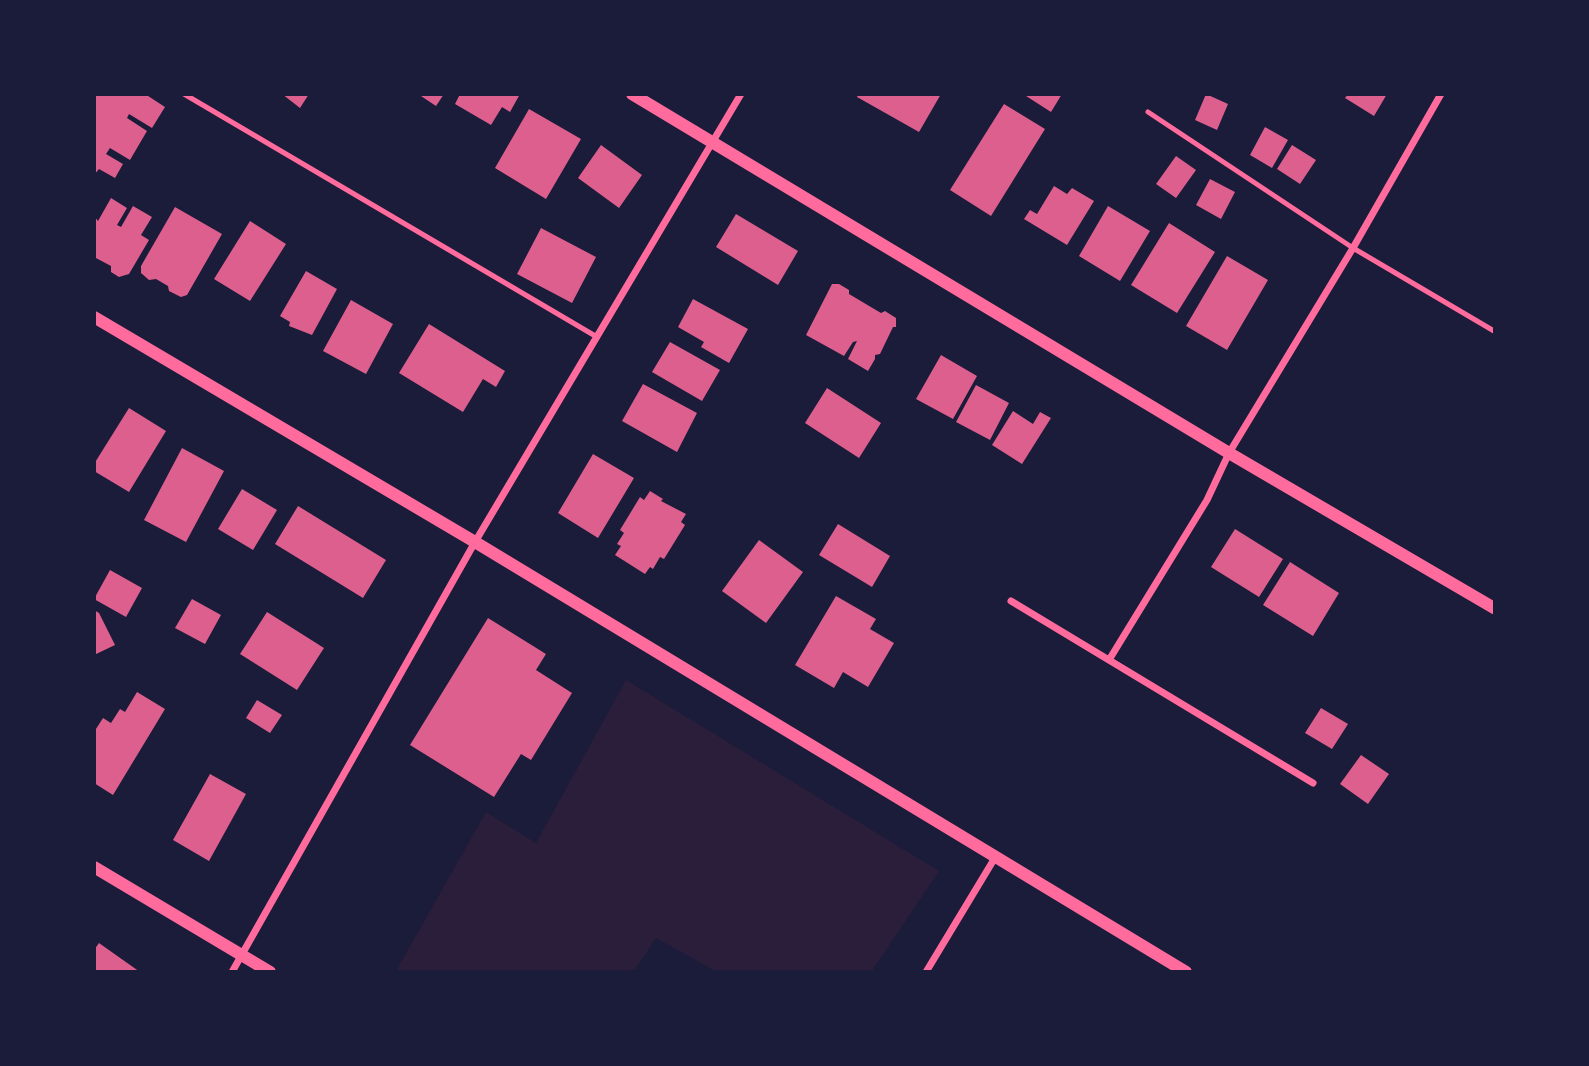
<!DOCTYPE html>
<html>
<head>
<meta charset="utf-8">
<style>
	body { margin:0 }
	#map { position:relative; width:1589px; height:1066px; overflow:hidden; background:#1b1b3a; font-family:Quicksand,sans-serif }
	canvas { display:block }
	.frame { position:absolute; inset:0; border:96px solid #1b1b3a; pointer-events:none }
</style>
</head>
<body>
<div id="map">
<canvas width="1589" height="1066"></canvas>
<div class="frame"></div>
</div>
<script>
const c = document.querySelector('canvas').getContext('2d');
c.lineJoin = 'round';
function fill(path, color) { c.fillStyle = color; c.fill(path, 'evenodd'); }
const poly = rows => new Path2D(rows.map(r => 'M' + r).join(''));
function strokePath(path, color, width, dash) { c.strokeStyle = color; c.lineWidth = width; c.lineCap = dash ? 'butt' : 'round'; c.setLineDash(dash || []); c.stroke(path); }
const green = poly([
	[626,680,939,871,872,971,715,971,656,938,634,971,396,971,486,812,536,843]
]);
const building = poly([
	[94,94,145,94,165,107,152,128,129,114,127,118,147,131,130,160,110,148,106,154,123,164,115,178,99,169,94,175],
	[282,94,309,94,300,108],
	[418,94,444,94,436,106],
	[460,94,520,94,510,112,502,107,491,125,455,104],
	[858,94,941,94,919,132,857,97],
	[1027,94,1062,94,1051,112,1026,96],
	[1206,94,1228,104,1217,130,1195,120],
	[1348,94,1387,94,1374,116,1345,98],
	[1004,104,1045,129,991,216,950,190],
	[529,109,581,139,546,199,495,168],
	[1265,127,1288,140,1272,168,1250,155],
	[601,145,642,175,619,208,578,178],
	[1292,145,1316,160,1300,184,1277,169],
	[1176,156,1196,170,1176,198,1156,184],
	[1210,179,1235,192,1221,219,1196,205],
	[1054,186,1067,194,1072,188,1094,201,1067,245,1024,219,1030,210,1037,214],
	[111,198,127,208,117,225,121,227,133,206,152,217,141,235,149,240,129,274,119,277,111,272,111,266,94,257,94,216,98,221],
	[1108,206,1150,231,1120,281,1079,256],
	[175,207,222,234,187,295,181,297,169,291,168,286,156,279,149,280,141,273,141,266],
	[736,214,798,251,778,285,716,247],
	[250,221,286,244,250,301,214,279],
	[1169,223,1215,252,1177,313,1131,285],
	[541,228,596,257,572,303,517,274],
	[1227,256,1268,280,1227,350,1186,326],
	[306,271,337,289,312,335,289,326,290,322,280,316],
	[832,284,839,284,849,290,849,294,881,313,885,311,896,318,896,327,893,327,880,354,875,355,875,359,868,371,848,359,857,341,853,342,844,356,806,335],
	[693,299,748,329,729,363,701,347,704,342,678,327],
	[351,300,393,324,366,374,323,351],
	[429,324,505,371,496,387,483,379,463,412,399,373],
	[670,342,720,370,702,401,652,372],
	[941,355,977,376,953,419,916,399],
	[643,384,697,413,677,452,622,421],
	[976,385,1009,403,990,440,956,422],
	[827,388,881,423,859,458,805,423],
	[129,408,166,431,129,492,94,471,94,464],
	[1013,411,1033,424,1040,412,1051,418,1022,464,992,445],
	[182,448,224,471,186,542,144,520],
	[593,454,634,478,598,538,558,513],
	[242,489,277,510,253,550,218,529],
	[650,491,663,499,661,501,686,514,681,522,685,525,664,559,660,557,653,569,650,567,645,574,615,555,621,546,617,544,624,533,620,530,640,497,644,500],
	[298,506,386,560,363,598,275,544],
	[838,524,890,556,872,587,819,555],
	[1235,529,1283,559,1259,597,1211,567],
	[759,540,803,572,766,623,722,591],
	[1290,562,1339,593,1313,636,1263,605],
	[110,570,142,588,126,617,94,599],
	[836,596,876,619,870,629,894,643,868,687,843,672,834,688,795,665],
	[192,599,221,615,205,644,175,628],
	[94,610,99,613,115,645,94,655],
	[267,612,324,648,297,690,240,654],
	[488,618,546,654,536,670,572,693,531,760,521,754,494,797,410,745],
	[137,692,165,709,113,795,94,783,94,732,103,718,111,723,120,709,125,712],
	[257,700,282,715,270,733,246,718],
	[1321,708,1348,724,1332,749,1305,733],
	[1361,755,1389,774,1368,804,1340,784],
	[210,774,246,794,209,861,173,840],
	[99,943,140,972,94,972,94,950]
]);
const service = poly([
	[184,94,597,337],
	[1148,112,1353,248,1494,331]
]);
const minor = poly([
	[1011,601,1313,783],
	[1109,660,1207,500,1229,453,1353,248,1441,94],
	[232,972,475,542,741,94],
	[926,972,996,856]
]);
const tertiary = poly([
	[632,94,1229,453,1494,608],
	[94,317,475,542,1186,972],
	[94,867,270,972]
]);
fill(green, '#2a1e3b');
fill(building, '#dd5f8e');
strokePath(service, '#ff6b9d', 5);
strokePath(minor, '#ff6b9d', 7);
strokePath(tertiary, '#ff6b9d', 12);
</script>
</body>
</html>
